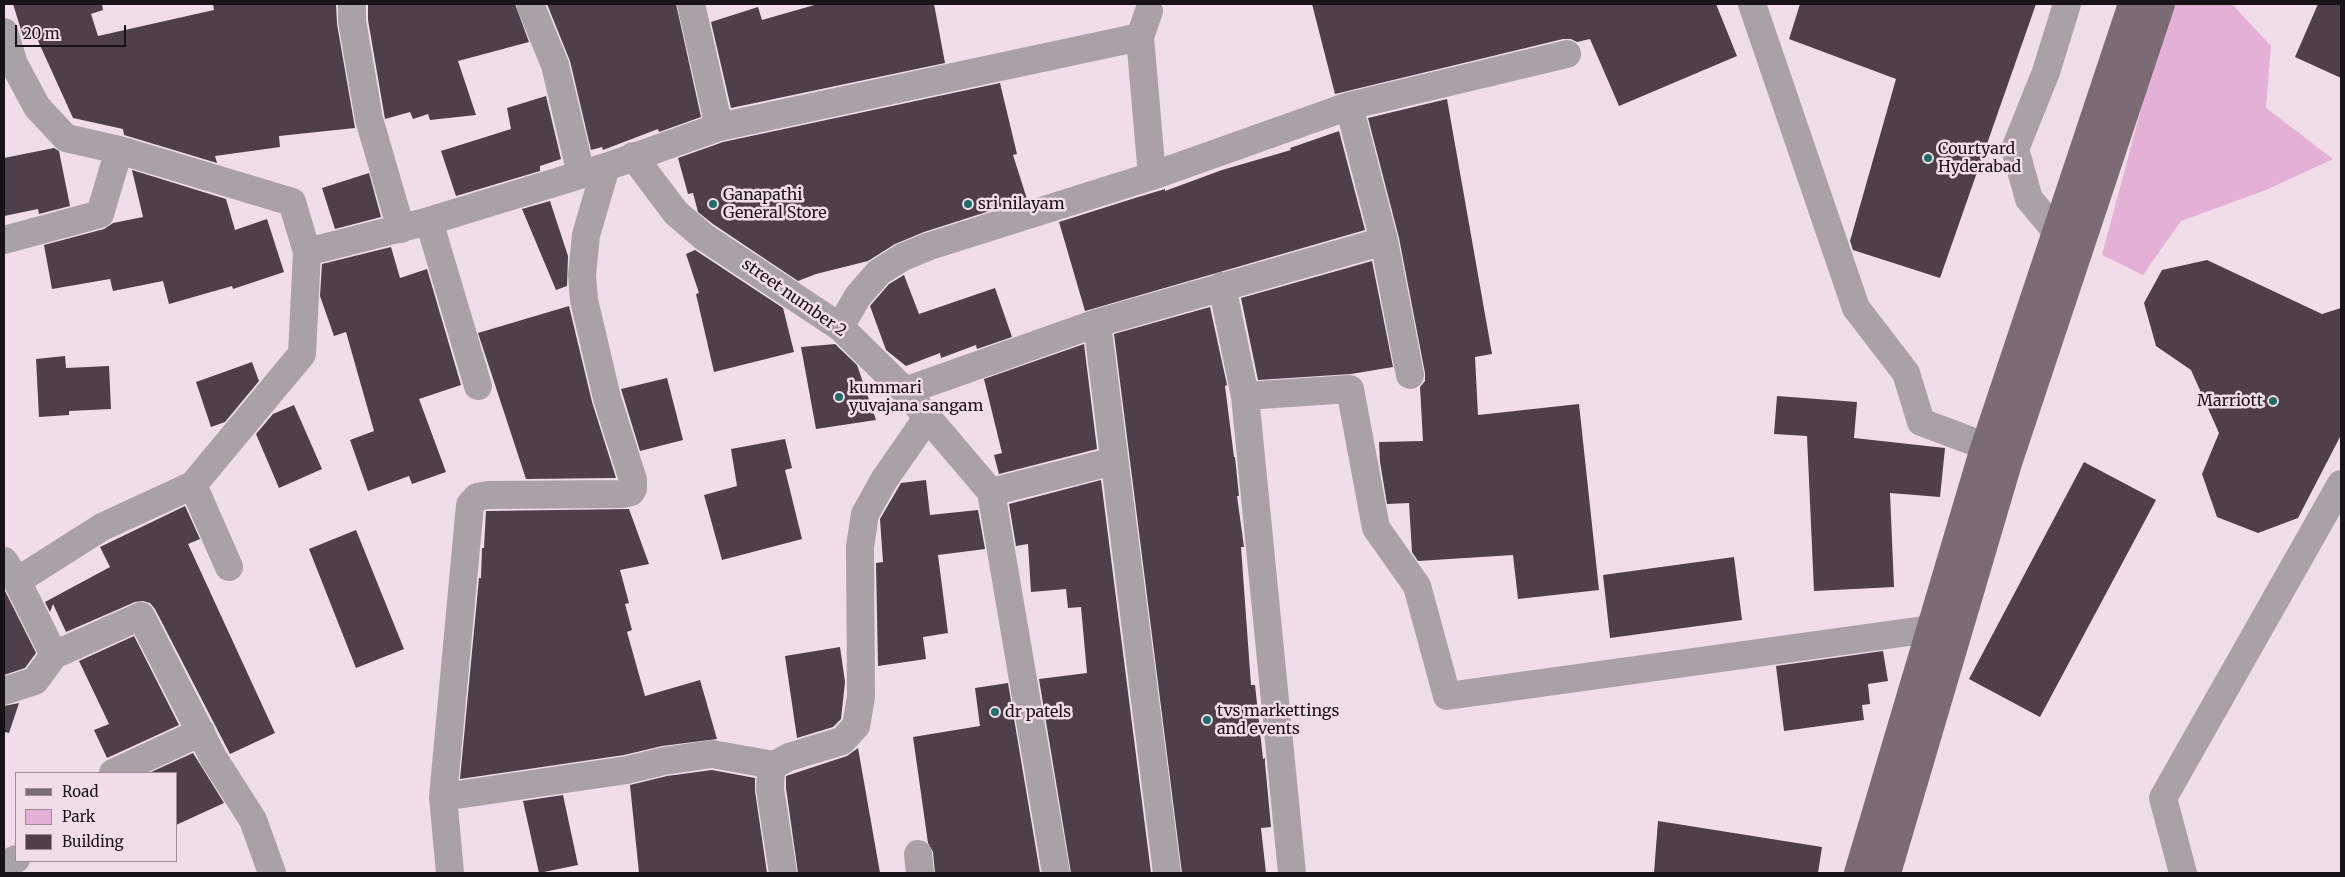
<!DOCTYPE html>
<html>
<head>
<meta charset="utf-8">
<style>
	body { margin:0 }
	#map { position:relative; width:2345px; height:877px; overflow:hidden; background:#f1ddea; font-family:Merriweather,serif }
	canvas { display:block }
	.frame { position:absolute; inset:0; border:5px solid #191317; pointer-events:none }
	.legend { position:absolute; left:15px; top:772px; width:162px; height:90px; box-sizing:border-box; background:#f1ddea; border:1px solid #9b8c96; margin:0; padding:6px 9px; list-style:none; font-size:15px; color:#191317 }
	.legend li { display:flex; align-items:center; gap:10px; height:25px }
	.legend b { width:25px; border:1px solid #9b8c96 }
	.scale { position:absolute; left:15px; top:25px; width:111px; height:22px; box-sizing:border-box; border:2px solid #191317; border-top:0; padding-left:6px; font-size:15px; line-height:18px; white-space:nowrap; color:#191317; -webkit-text-stroke:4px #f1ddea; paint-order:stroke }
</style>
</head>
<body>
<div id="map">
<canvas width="2345" height="877"></canvas>
<div class="frame"></div>
<ul class="legend">
<li><b style="height:6px;background:#7a6b75"></b>Road</li>
<li><b style="height:14px;background:#e5b0d5"></b>Park</li>
<li><b style="height:14px;background:#4f3f4a"></b>Building</li>
</ul>
<div class="scale">20 m</div>
</div>
<script>
const c = document.querySelector('canvas').getContext('2d');
c.lineJoin = 'round';
function fill(path, color) { c.fillStyle = color; c.fill(path, 'evenodd'); }
const poly = rows => new Path2D(rows.map(r => 'M' + r).join(''));
function strokePath(path, color, width, dash) { c.strokeStyle = color; c.lineWidth = width; c.lineCap = dash ? 'butt' : 'round'; c.setLineDash(dash || []); c.stroke(path); }
function label(font, color, halo, rows, align = 'center') {
  c.font = font + ' Merriweather,serif'; c.lineWidth = 5; c.setLineDash([]); c.textBaseline = 'middle'; c.strokeStyle = halo; c.fillStyle = color; for (const [text, x, y, turn = 0] of rows) {
    c.save(); c.translate(x, y); c.rotate((+turn || 0) * Math.PI / 180); c.textAlign = isNaN(turn) ? turn : align; if (halo) c.strokeText(text, 0, 0); c.fillText(text, 0, 0); c.restore();
  }
}
const green = poly([
	[2169,4,2232,4,2271,46,2266,108,2333,159,2266,190,2181,221,2143,275,2102,255]
]);
const building = poly([
	[13,4,102,4,103,10,91,14,98,36,214,10,213,4,336,4,337,24,355,128,279,136,280,147,215,156,217,163,124,135,123,129,73,118,34,32,23,36],
	[368,4,515,4,529,42,458,61,476,115,430,120,428,114,413,119,410,112,385,119,368,20],
	[547,4,676,4,701,117,659,132,658,129,603,150,602,147,591,150,570,61],
	[818,4,934,4,945,63,731,108,711,22,758,7,762,20],
	[1312,4,1716,4,1737,56,1619,106,1590,39,1577,42,1571,39,1563,39,1335,94],
	[1800,4,2036,4,1940,278,1853,250,1850,241,1896,79,1789,39],
	[2318,4,2341,4,2341,78,2295,57],
	[1000,83,1017,154,1013,155,1027,199,924,232,895,244,868,261,816,274,798,281,713,224,698,212,693,193,688,194,678,158,723,142],
	[546,96,561,159,540,166,540,171,456,196,441,151,511,129,507,108],
	[1447,99,1492,354,1475,357,1478,415,1579,404,1599,590,1518,599,1513,555,1418,561,1412,552,1409,503,1387,504,1380,462,1379,442,1423,441,1420,387,1425,381,1425,373,1399,238,1368,118],
	[1339,131,1365,230,1085,311,1059,222,1135,198,1165,189,1165,191,1222,170,1291,150,1290,148],
	[54,148,59,151,70,206,39,214,38,209,4,216,4,158],
	[132,170,226,199,235,230,267,219,284,272,233,289,232,286,169,304,163,281,113,291,110,279,52,289,44,245,104,229,113,223,143,217],
	[369,173,381,217,335,229,322,188],
	[550,201,568,256,567,286,556,290,522,209],
	[391,247,400,278,427,269,461,385,419,399,446,472,412,484,409,476,368,491,350,440,374,431,346,332,334,336,320,296,322,264],
	[695,250,783,308,794,352,714,372,696,294,699,293,686,254],
	[2207,260,2322,314,2341,308,2341,435,2298,518,2258,533,2217,517,2202,474,2219,433,2191,370,2156,346,2144,303,2162,270],
	[1372,261,1393,367,1351,374,1258,380,1241,298],
	[904,275,919,314,995,288,1012,337,977,349,976,345,941,358,940,353,906,366,886,350,870,306,889,284],
	[569,306,592,402,616,478,526,479,478,333],
	[1210,307,1227,385,1225,386,1234,457,1235,457,1239,496,1237,496,1244,547,1241,547,1251,685,1255,685,1263,759,1265,758,1265,763,1271,827,1261,828,1266,873,1182,873,1114,334],
	[835,344,857,365,876,420,816,429,801,347],
	[1084,344,1097,449,999,474,994,455,1002,453,984,379],
	[65,356,66,368,109,366,111,409,69,411,69,415,39,417,36,359],
	[252,362,259,381,225,422,211,427,196,382],
	[667,378,683,440,640,451,621,389],
	[1777,396,1857,402,1854,438,1945,448,1940,497,1890,493,1894,587,1814,591,1807,436,1774,434],
	[294,405,322,469,279,488,256,434,273,414],
	[785,439,792,468,785,470,802,539,722,560,704,495,737,486,731,449],
	[2084,462,2156,500,2040,717,1969,679],
	[926,480,930,515,978,510,985,549,938,555,948,633,923,637,926,659,878,666,876,563,883,562,880,519,901,483],
	[1101,480,1151,873,1071,873,1039,679,1087,673,1081,607,1068,608,1066,589,1031,592,1028,544,1016,546,1009,504],
	[185,506,200,539,188,544,275,733,230,754,155,609,150,603,143,601,135,602,66,632,53,604,50,612,45,602,110,567,100,547],
	[629,509,649,564,620,570,629,603,625,604,632,630,627,632,645,696,700,680,717,739,662,746,624,755,460,779,479,578,481,578,482,548,484,548,486,511],
	[356,530,404,649,356,668,309,549],
	[1734,557,1742,620,1610,638,1603,575],
	[4,589,36,653,25,668,4,675],
	[134,636,179,725,107,758,94,730,109,724,79,661],
	[840,647,845,682,841,719,833,727,797,738,785,656],
	[1883,651,1888,681,1868,684,1870,704,1862,705,1864,720,1784,731,1776,666],
	[1008,683,1040,873,935,873,933,852,928,843,913,737,980,726,975,688],
	[19,703,9,733,4,732,4,706],
	[858,748,880,873,798,873,786,788,786,776,847,756],
	[193,753,224,803,176,825,176,773,149,773],
	[712,770,755,778,755,791,767,873,639,873,630,785,667,776],
	[563,795,578,865,539,873,523,801],
	[1658,821,1822,847,1818,873,1654,873]
]);
const minor = poly([
	[352,4,352,21,369,119,401,229],
	[530,4,555,65,581,174],
	[691,4,719,127],
	[1752,4,1856,308,1906,373,1921,422,1985,446],
	[2067,4,2046,72,2015,149,2029,199,2056,231,2076,238],
	[1149,11,1140,37,1152,176],
	[4,32,14,64,37,107,66,138,119,150,292,202,307,252,302,354,193,485,102,527,17,581,54,655,35,681,4,691],
	[1349,106,1384,241,1410,375],
	[633,156,676,213,704,237,840,327,905,391,991,492],
	[429,221,478,386],
	[4,240,100,214,119,150],
	[307,252,429,221,606,167,719,127,1140,37],
	[1222,286,1245,396,1292,873],
	[1097,323,1167,873],
	[840,327,858,296,879,272,903,257,930,246,1152,176,1349,106,1567,54],
	[905,391,1097,323,1384,241],
	[1245,396,1350,389,1376,528,1417,586,1447,696,1931,629],
	[193,485,229,567],
	[991,492,1056,873],
	[991,492,1114,461],
	[4,561,17,581],
	[54,655,141,616,214,759,253,820,272,873],
	[113,773,201,732],
	[443,797,627,770,664,761,712,754,774,765],
	[918,854,920,873],
	[4,865,16,859],
	[450,873,443,797,470,505,477,497,488,495,623,494,631,492,633,489,633,480,607,398,584,300,582,275,586,235,606,167],
	[783,873,770,789,771,771,774,765,789,757,842,741,856,726,861,697,860,547,865,514,884,480,927,418],
	[2183,873,2163,798,2341,484]
]);
const major = poly([
	[1858,873,1982,455,2132,4],
	[1887,873,2008,463,2161,4]
]);
const markers = [
	[1928,158,5,"#226c66"],
	[713,204,5,"#226c66"],
	[968,204,5,"#226c66"],
	[839,397,5,"#226c66"],
	[2273,401,5,"#226c66"],
	[995,712,5,"#226c66"],
	[1207,720,5,"#226c66"]
];
const poiNames = [
	["Courtyard",1938,149],
	["Hyderabad",1938,167],
	["Ganapathi",723,195],
	["General Store",723,213],
	["sri nilayam",978,204],
	["kummari",849,388],
	["yuvajana sangam",849,406],
	["Marriott",2263,401,"right"],
	["tvs markettings",1217,711],
	["and events",1217,729],
	["dr patels",1005,712]
];
const streetNames = [
	["street number 2",794,298,35]
];
fill(green, '#e5b0d5');
fill(building, '#4f3f4a');
strokePath(minor, '#aaa1a7', 28);
strokePath(major, '#7a6b75', 28);
for (const [x, y, r, color] of markers) { const dot = new Path2D(); dot.arc(x, y, r, 0, 2 * Math.PI); c.fillStyle = color; c.fill(dot); strokePath(dot, '#f1ddea', 2); }
label('16px', '#191317', '#f1ddea', poiNames, 'left');
label('16px', '#191317', '#f1ddea', streetNames);
</script>
</body>
</html>
